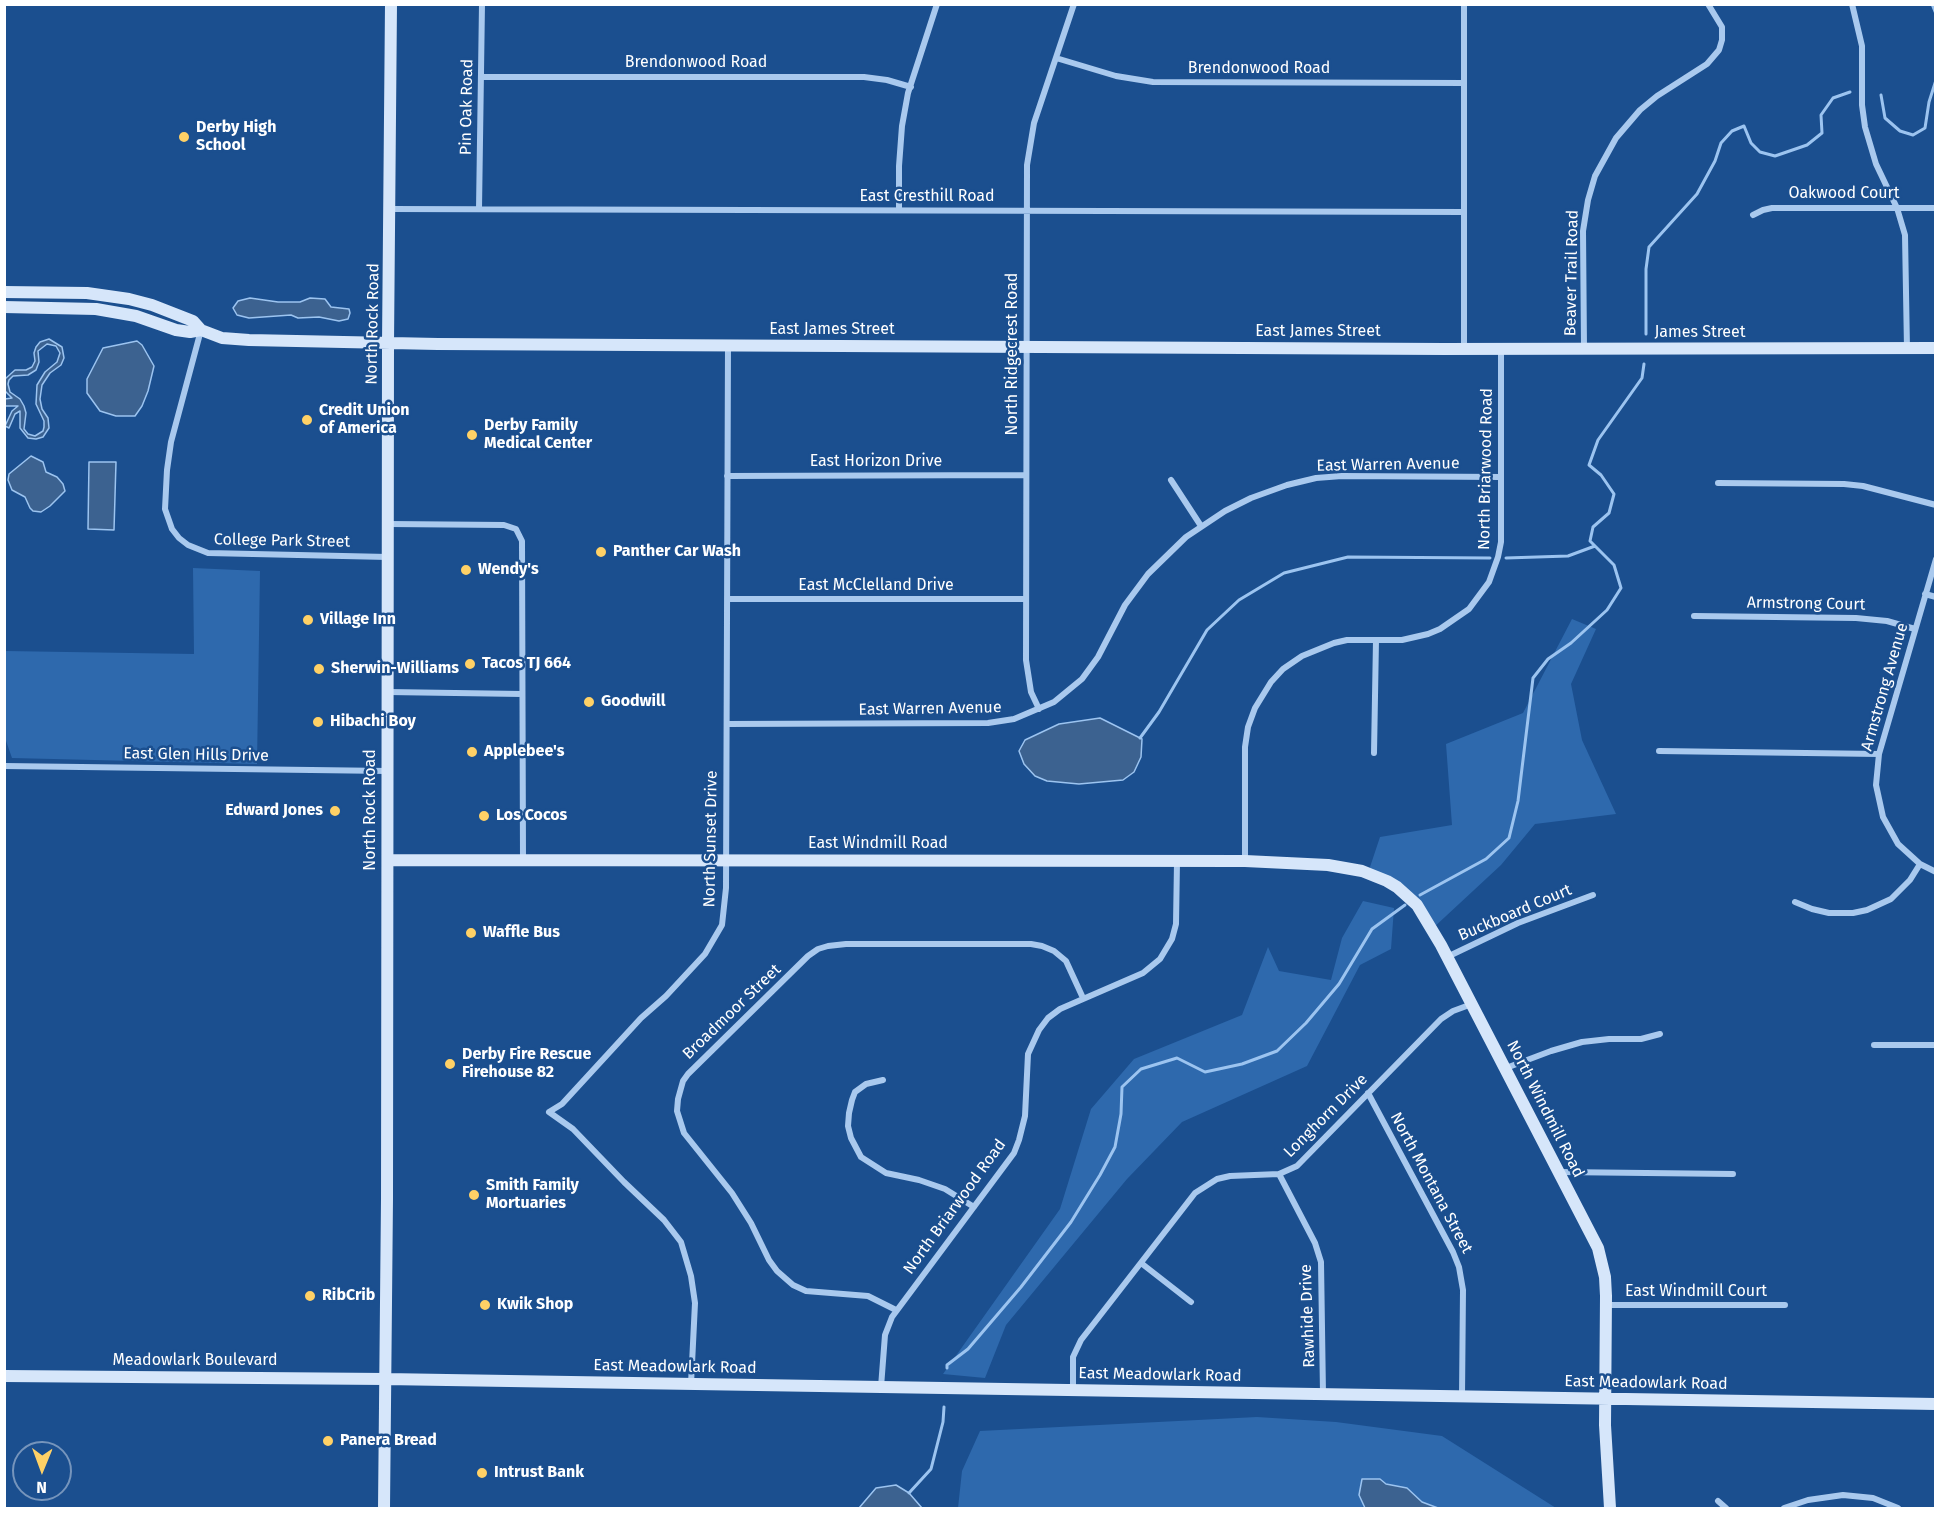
<!DOCTYPE html>
<html>
<head>
<meta charset="utf-8">
<style>
	body { margin:0 }
	#map { position:relative; width:1940px; height:1513px; overflow:hidden; background:#1b4f8f; font-family:"Fira Sans",sans-serif }
	canvas { display:block }
	.frame { position:absolute; inset:0; border:6px solid #fff; pointer-events:none }
	.north { position:absolute; left:12px; top:1441px; width:60px; height:60px; box-sizing:border-box; background:#1b4f8f; border:2px solid #7695bc; border-radius:50%; rotate:181deg; font-size:16px; font-weight:700; line-height:24px; text-align:center; color:#fff }
	.north::after { content:''; display:block; margin:auto; width:21px; height:27px; background:#ffd166; clip-path:polygon(50% 0,100% 100%,50% 72%,0 100%) }
</style>
</head>
<body>
<div id="map">
<canvas width="1940" height="1513"></canvas>
<div class="frame"></div>
<div class="north">N</div>
</div>
<script>
const c = document.querySelector('canvas').getContext('2d');
c.lineJoin = 'round';
function fill(path, color) { c.fillStyle = color; c.fill(path, 'evenodd'); }
const poly = rows => new Path2D(rows.map(r => 'M' + r).join(''));
function strokePath(path, color, width, dash) { c.strokeStyle = color; c.lineWidth = width; c.lineCap = dash ? 'butt' : 'round'; c.setLineDash(dash || []); c.stroke(path); }
function label(font, color, halo, rows, align = 'center') {
  c.font = font + ' "Fira Sans",sans-serif'; c.lineWidth = 5; c.setLineDash([]); c.textBaseline = 'middle'; c.strokeStyle = halo; c.fillStyle = color; for (const [text, x, y, turn = 0] of rows) {
    c.save(); c.translate(x, y); c.rotate((+turn || 0) * Math.PI / 180); c.textAlign = isNaN(turn) ? turn : align; if (halo) c.strokeText(text, 0, 0); c.fillText(text, 0, 0); c.restore();
  }
}
const green = poly([
	[193,568,260,571,257,764,12,758,5,738,5,651,194,654],
	[1572,619,1596,629,1571,684,1582,740,1616,814,1535,824,1501,865,1432,929,1417,905,1368,873,1380,837,1452,825,1446,744,1523,713],
	[1363,901,1394,908,1391,949,1360,965,1307,1066,1182,1122,1127,1179,1006,1325,985,1378,943,1374,1060,1209,1091,1109,1134,1059,1242,1015,1268,947,1279,971,1331,980,1342,938],
	[1257,1417,1336,1422,1442,1436,1556,1508,1368,1508,1365,1506,1358,1508,958,1508,962,1471,980,1431]
]);
const water = poly([
	[250,298,278,302,300,302,310,298,325,299,331,307,349,309,350,313,348,319,339,321,319,317,298,318,291,315,249,318,237,315,233,308,238,301,250,298],
	[49,339,62,347,64,358,61,365,50,373,42,385,40,399,42,409,48,418,49,428,43,437,36,439,28,438,20,428,20,411,15,414,9,428,5,426,12,411,18,406,5,406,5,412,5,399,12,398,5,391,5,379,15,370,26,370,32,367,35,361,34,353,36,347,40,342,49,339],
	[47,344,56,346,60,353,57,362,45,372,37,385,36,404,44,421,44,427,43,431,35,436,28,434,24,429,26,413,24,406,20,399,10,392,8,384,9,380,13,376,28,375,36,370,39,362,38,351,47,344],
	[137,341,142,345,154,366,148,391,142,406,135,416,116,416,100,411,87,393,87,379,103,348,137,341],
	[31,456,43,462,46,472,57,477,63,484,65,491,50,506,41,512,33,511,30,508,25,497,12,490,8,480,9,474,31,456],
	[89,462,116,462,114,530,88,529,89,462],
	[1100,718,1142,739,1141,757,1134,772,1123,780,1079,784,1047,781,1035,776,1024,764,1019,751,1025,740,1059,724,1100,718],
	[1362,1479,1380,1479,1386,1484,1407,1488,1422,1502,1438,1508,1365,1508,1359,1495,1362,1479],
	[896,1485,909,1493,922,1508,859,1508,876,1488,896,1485]
]);
const stream = poly([
	[1932,4,1936,14],
	[1881,95,1885,118,1900,131,1913,135,1925,128,1929,102,1936,80],
	[1646,334,1646,269,1649,247,1697,194,1715,161,1721,143,1732,131,1744,126,1751,143,1760,152,1775,156,1807,145,1822,133,1821,115,1833,98,1850,92],
	[1506,558,1568,556,1595,546],
	[1140,738,1159,712,1207,630,1239,600,1284,573,1348,557,1490,558],
	[1420,895,1486,859,1509,838,1518,801,1533,678,1548,659,1571,643,1607,610,1621,588,1614,565,1590,541,1593,527,1609,513,1614,494,1601,475,1589,465,1598,440,1642,378,1644,364],
	[947,1368,947,1365,968,1349,1021,1287,1071,1222,1100,1175,1115,1147,1121,1114,1122,1087,1141,1069,1177,1058,1205,1072,1242,1064,1277,1051,1306,1023,1339,984,1372,929,1405,905],
	[909,1493,931,1469,943,1422,944,1407]
]);
const street = poly([
	[1852,4,1862,46,1862,105,1865,127,1876,164,1897,208,1905,235,1907,349],
	[1056,58,1116,76,1153,82,1464,83],
	[481,77,864,77,887,80,911,87],
	[390,209,1464,212],
	[479,209,482,4],
	[899,210,899,166,902,126,908,93,937,4],
	[1753,215,1763,210,1772,208,1936,208],
	[201,330,171,442,167,470,165,509,172,529,179,538,188,545,208,553,388,557],
	[1584,348,1583,231,1588,200,1595,176,1616,138,1640,110,1657,96,1707,64,1719,50,1722,40,1722,27,1708,4],
	[1464,349,1464,4],
	[727,476,1026,475],
	[1171,480,1201,526],
	[1718,483,1844,484,1863,486,1936,505],
	[389,524,504,525,516,529,522,541,523,860],
	[1936,559,1879,754,1876,785,1883,817,1898,844,1920,864,1936,872],
	[1925,594,1936,597],
	[727,599,1026,599],
	[1694,616,1856,618,1887,621,1915,629],
	[388,692,522,694],
	[1039,709,1031,692,1026,660,1027,165,1034,123,1074,4],
	[727,724,988,723,1014,719,1054,702,1082,679,1098,657,1125,605,1148,574,1186,537,1225,511,1251,498,1287,485,1316,478,1342,476,1501,477],
	[1659,751,1879,754],
	[1374,753,1376,640],
	[4,766,388,771],
	[1245,861,1245,747,1248,727,1255,708,1271,682,1283,669,1302,656,1334,643,1347,640,1402,640,1428,634,1440,629,1469,609,1489,582,1498,557,1501,542,1501,349],
	[1795,902,1812,909,1829,913,1853,913,1867,910,1891,899,1910,880,1920,864],
	[1447,957,1518,923,1593,895],
	[1874,1045,1936,1045],
	[1506,1068,1551,1051,1582,1042,1609,1039,1641,1039,1660,1034],
	[883,1080,866,1084,855,1092,852,1100,849,1113,848,1126,851,1138,861,1157,886,1173,919,1180,945,1189,974,1207],
	[1368,1093,1453,1252,1459,1267,1463,1290,1462,1396],
	[1559,1172,1733,1174],
	[1279,1174,1315,1243,1321,1262,1323,1394],
	[1141,1263,1191,1302],
	[1606,1305,1785,1305],
	[896,1310,868,1296,806,1291,793,1285,777,1271,769,1260,751,1223,732,1193,684,1133,677,1111,678,1099,683,1081,688,1074,808,956,818,949,828,946,846,944,1031,944,1042,946,1054,951,1066,961,1083,998],
	[691,1384,695,1303,691,1276,681,1242,664,1220,624,1182,573,1129,549,1112,562,1104,641,1018,666,996,705,954,722,925,726,888,728,346],
	[881,1387,885,1335,892,1317,1014,1153,1019,1140,1025,1116,1028,1054,1039,1030,1048,1018,1060,1009,1143,973,1160,959,1172,939,1176,924,1177,862],
	[1073,1390,1073,1357,1081,1340,1195,1193,1217,1179,1230,1176,1279,1174,1297,1166,1441,1019,1453,1011,1472,1004],
	[1718,1501,1726,1508],
	[1784,1508,1808,1500,1843,1495,1873,1498,1898,1508]
]);
const secondary = poly([
	[4,292,87,293,129,299,152,305,193,321,201,330,190,332,176,330,136,316,96,309,4,307],
	[201,330,222,338,249,340,438,344,1444,349,1936,348],
	[388,860,1245,861,1328,865,1362,871,1387,881,1397,887,1417,905,1441,945,1598,1248,1605,1277,1606,1296,1605,1425,1610,1508],
	[4,1376,385,1379,1936,1404],
	[384,1508,387,1199,388,343,391,4]
]);
const markers = [
	[184,137,6,"#ffd166"],
	[307,420,6,"#ffd166"],
	[472,435,6,"#ffd166"],
	[601,552,6,"#ffd166"],
	[466,570,6,"#ffd166"],
	[308,620,6,"#ffd166"],
	[470,664,6,"#ffd166"],
	[319,669,6,"#ffd166"],
	[589,702,6,"#ffd166"],
	[318,722,6,"#ffd166"],
	[472,752,6,"#ffd166"],
	[335,811,6,"#ffd166"],
	[484,816,6,"#ffd166"],
	[471,933,6,"#ffd166"],
	[450,1064,6,"#ffd166"],
	[474,1195,6,"#ffd166"],
	[310,1296,6,"#ffd166"],
	[485,1305,6,"#ffd166"],
	[328,1441,6,"#ffd166"],
	[482,1473,6,"#ffd166"]
];
const streetNames = [
	["Brendonwood Road",696,63],
	["Brendonwood Road",1259,69],
	["Pin Oak Road",467,107,-89],
	["Oakwood Court",1844,194],
	["East Cresthill Road",927,197],
	["Beaver Trail Road",1572,273,-89],
	["North Rock Road",373,324,-89],
	["East James Street",832,330],
	["East James Street",1318,332],
	["James Street",1700,333],
	["North Ridgecrest Road",1013,354,-90],
	["East Horizon Drive",876,462],
	["East Warren Avenue",1388,465,-1],
	["North Briarwood Road",1486,469,-89],
	["College Park Street",282,541,1],
	["East McClelland Drive",876,586],
	["Armstrong Court",1806,604,1],
	["Armstrong Avenue",1885,687,-74],
	["East Warren Avenue",930,709,-1],
	["East Glen Hills Drive",196,755,1],
	["North Rock Road",371,810,-90],
	["North Sunset Drive",711,839,-89],
	["East Windmill Road",878,844],
	["Buckboard Court",1515,913,-23],
	["Broadmoor Street",732,1012,-44],
	["North Windmill Road",1545,1109,63],
	["Longhorn Drive",1326,1116,-45],
	["North Montana Street",1431,1183,62],
	["North Briarwood Road",955,1207,-54],
	["East Windmill Court",1696,1292],
	["Rawhide Drive",1308,1316,-92],
	["Meadowlark Boulevard",195,1361],
	["East Meadowlark Road",675,1367,1],
	["East Meadowlark Road",1160,1375,1],
	["East Meadowlark Road",1646,1383,1]
];
const poiNames = [
	["Derby High",196,128],
	["School",196,146],
	["Credit Union",319,411],
	["of America",319,429],
	["Derby Family",484,426],
	["Medical Center",484,444],
	["Panther Car Wash",613,552],
	["Wendy's",478,570],
	["Village Inn",320,620],
	["Tacos TJ 664",482,664],
	["Sherwin-Williams",331,669],
	["Goodwill",601,702],
	["Hibachi Boy",330,722],
	["Applebee's",484,752],
	["Edward Jones",323,811,"right"],
	["Los Cocos",496,816],
	["Waffle Bus",483,933],
	["Derby Fire Rescue",462,1055],
	["Firehouse 82",462,1073],
	["Smith Family",486,1186],
	["Mortuaries",486,1204],
	["RibCrib",322,1296],
	["Kwik Shop",497,1305],
	["Panera Bread",340,1441],
	["Intrust Bank",494,1473]
];
fill(green, '#2e69ad');
fill(water, '#3c6290');
strokePath(water, '#9cc4f0', 1.5);
strokePath(stream, '#9cc4f0', 3);
strokePath(street, '#a9c9ee', 6);
strokePath(secondary, '#d6e6fa', 12);
for (const [x, y, r, color] of markers) { const dot = new Path2D(); dot.arc(x, y, r, 0, 2 * Math.PI); c.fillStyle = color; c.fill(dot); strokePath(dot, '#1b4f8f', 2); }
label('16px', '#fff', '#1b4f8f', streetNames);
label('bold 16px', '#fff', '#1b4f8f', poiNames, 'left');
</script>
</body>
</html>
